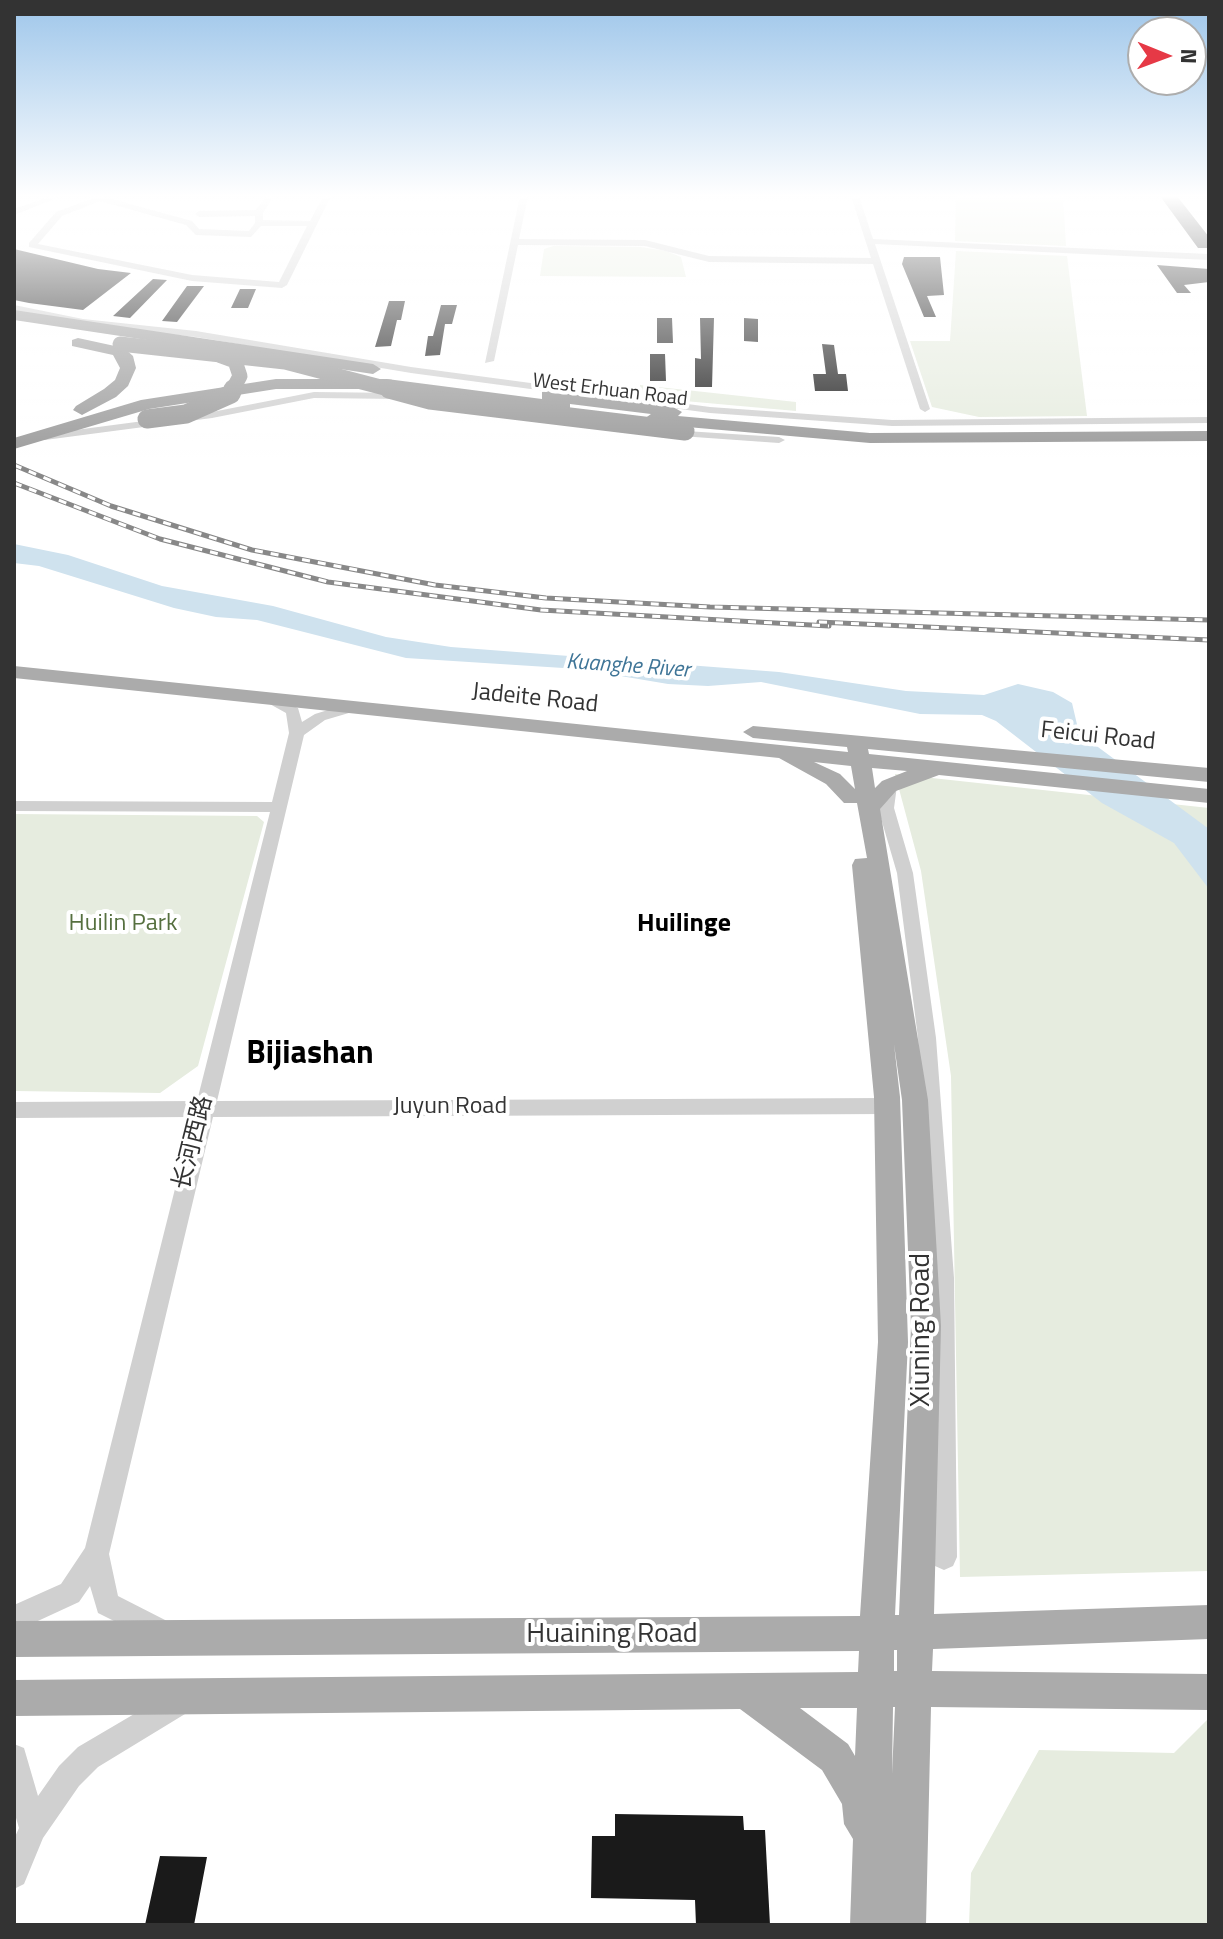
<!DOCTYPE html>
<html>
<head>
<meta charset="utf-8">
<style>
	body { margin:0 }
	#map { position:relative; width:1223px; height:1939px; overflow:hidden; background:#fff; font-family:"Titillium Web",sans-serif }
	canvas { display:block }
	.frame { position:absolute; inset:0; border:16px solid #333; pointer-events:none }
	.north { position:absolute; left:1127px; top:16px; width:80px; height:80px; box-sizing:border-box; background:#fff; border:2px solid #adadad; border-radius:50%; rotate:91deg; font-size:22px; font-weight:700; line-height:32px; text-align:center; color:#333 }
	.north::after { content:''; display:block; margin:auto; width:28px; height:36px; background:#e63946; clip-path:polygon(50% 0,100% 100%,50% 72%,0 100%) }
</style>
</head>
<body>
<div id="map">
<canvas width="1223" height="1939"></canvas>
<div class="frame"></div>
<div class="north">N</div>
</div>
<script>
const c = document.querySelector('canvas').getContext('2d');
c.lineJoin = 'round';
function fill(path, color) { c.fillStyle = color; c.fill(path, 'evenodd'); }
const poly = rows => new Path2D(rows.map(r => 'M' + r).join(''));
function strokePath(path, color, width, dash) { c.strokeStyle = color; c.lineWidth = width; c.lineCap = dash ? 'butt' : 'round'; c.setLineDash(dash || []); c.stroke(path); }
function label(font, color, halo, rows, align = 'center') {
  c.font = font + ' "Titillium Web","Noto Sans SC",sans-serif'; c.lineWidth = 8; c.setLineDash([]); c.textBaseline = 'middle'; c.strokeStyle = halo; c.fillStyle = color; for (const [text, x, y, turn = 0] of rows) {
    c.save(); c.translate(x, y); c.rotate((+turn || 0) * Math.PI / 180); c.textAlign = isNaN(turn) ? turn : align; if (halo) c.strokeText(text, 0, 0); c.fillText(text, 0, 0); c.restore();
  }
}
const green = poly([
	[956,196,1063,196,1066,246,955,241],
	[553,246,641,247,666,251,681,257,686,277,540,276,544,249],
	[956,251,1067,256,1087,416,979,417,932,407,910,341,950,341],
	[640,385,796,402,796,411,640,397],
	[895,774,1209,808,1209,1571,960,1577,951,1076,921,871],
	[14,814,257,816,264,822,198,1066,160,1093,14,1091],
	[1209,1718,1209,1925,969,1925,971,1873,1039,1750,1174,1753]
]);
const water = poly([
	[14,544,68,555,162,586,273,606,386,637,451,647,779,672,906,691,984,695,1018,684,1053,692,1072,703,1079,733,1209,829,1209,889,1174,843,1102,803,996,721,982,715,920,714,761,682,708,686,668,684,579,669,406,658,257,620,216,617,174,608,39,566,14,563]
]);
const building = poly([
	[1160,196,1177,196,1209,237,1209,248,1198,248],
	[14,249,98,269,131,273,83,310,29,303,14,300],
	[904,257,940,257,944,295,927,296,936,317,924,317,902,264],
	[1157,265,1209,269,1209,282,1184,285,1191,293,1177,293],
	[153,279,167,280,130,318,113,316],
	[187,286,204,286,177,322,162,321],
	[240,289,256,289,248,308,231,308],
	[389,301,405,301,401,320,397,320,391,346,375,347],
	[441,305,457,305,452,324,445,324,440,355,425,356,428,336,433,336],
	[657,318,672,318,673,343,657,343],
	[700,318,714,318,712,387,695,387,695,358,701,359],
	[744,318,758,319,758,342,744,341],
	[822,344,834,345,838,374,846,374,848,391,815,391,813,374,826,374],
	[650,354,665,354,666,381,650,381],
	[615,1814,743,1816,744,1830,765,1830,770,1925,696,1925,695,1900,591,1898,592,1836,615,1836],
	[160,1856,207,1857,194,1925,145,1925]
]);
const minor = poly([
	[51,196,62,196,14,215,14,209,51,196],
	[87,196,101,196,192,221,199,229,249,231,255,223,255,216,199,217,195,214,199,211,256,210,266,196,274,196,263,213,263,220,310,221,323,196,331,196,287,285,282,288,192,281,29,247,29,243,56,212,91,199,87,196],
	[100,201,186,225,196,235,251,237,261,226,307,226,279,282,192,275,38,244,62,216,100,201],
	[520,196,528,196,519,239,645,240,709,256,871,258,851,196,859,196,873,239,1209,254,1209,260,875,244,930,409,925,412,920,409,873,264,709,262,645,246,518,245,494,361,485,363,520,196],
	[14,305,83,319,196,331,411,367,710,407,892,420,1209,417,1209,423,892,426,710,413,411,373,196,337,83,325,14,311,14,305],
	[314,392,399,393,404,396,399,399,314,398,212,418,45,440,39,437,45,434,212,412,314,392],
	[670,430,779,437,785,440,779,443,666,435,664,433,670,430],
	[266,693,298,708,302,722,315,714,354,702,361,707,359,710,325,720,304,735,217,1101,887,1098,894,1100,897,1106,894,1112,887,1114,213,1117,109,1554,118,1596,167,1621,171,1630,167,1639,158,1643,98,1613,90,1586,79,1602,14,1632,14,1605,61,1584,85,1548,193,1117,14,1118,14,1102,197,1101,270,812,14,811,14,801,272,802,289,733,286,713,259,698,266,693],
	[889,781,897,786,894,808,913,873,936,1038,954,1278,957,1557,953,1566,944,1570,935,1566,931,1557,932,1278,918,1038,897,873,878,808,881,786,889,781],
	[175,1690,185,1694,189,1704,185,1714,98,1767,79,1786,43,1838,24,1884,14,1889,14,1839,19,1828,14,1811,14,1744,24,1748,38,1796,59,1766,78,1747,175,1690]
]);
const major = poly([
	[14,666,848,752,847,747,753,738,743,732,753,726,1209,768,1209,782,868,749,869,754,1209,789,1209,803,939,775,896,791,880,809,928,1100,941,1326,934,1614,1209,1605,1209,1639,933,1649,932,1671,1209,1674,1209,1710,931,1707,926,1925,850,1925,853,1839,844,1824,842,1804,822,1770,740,1709,14,1716,14,1680,858,1672,859,1651,14,1657,14,1621,860,1616,878,1342,874,1097,852,865,855,859,867,858,857,803,844,803,826,784,779,758,14,678,14,666],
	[814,762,851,766,855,789,840,774,814,762],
	[872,768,907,771,882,781,875,788,872,768],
	[894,1044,902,1100,911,1326,899,1615,895,1615,908,1342,900,1097,894,1044],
	[894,1650,897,1650,897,1671,894,1671,894,1650],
	[893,1707,895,1707,892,1774,893,1707],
	[800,1708,857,1708,855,1756,848,1744,800,1708]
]);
const highway = poly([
	[14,310,373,364,381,369,373,374,14,320,14,310],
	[78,338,124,348,133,356,136,368,128,386,116,397,82,415,73,410,76,406,104,389,115,380,120,368,113,355,72,346,72,340,78,338],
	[276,379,387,379,542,399,542,392,548,391,673,407,682,412,678,416,870,433,1209,431,1209,441,870,443,653,424,644,419,651,414,570,404,570,411,564,412,387,389,276,389,149,409,14,449,14,438,141,400,276,379]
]);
const rail = poly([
	[14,465,111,506,252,550,435,585,546,598,710,607,1209,620],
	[14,483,160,539,328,582,541,610,829,626],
	[819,622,1209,640]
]);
const highwayBridgeFar1 = poly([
	[120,344,285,362,396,391],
	[213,353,235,361,240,376,232,391]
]);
const highwayBridge = poly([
	[389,389,430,400,685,431],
	[147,419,186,414,231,394,233,389]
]);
const farStreetnames = [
	["West Erhuan Road",610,391,7]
];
const farWaternames = [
	["Kuanghe River",628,667,4]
];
const streetNames = [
	["Jadeite Road",535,699,6],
	["Feicui Road",1098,737,6],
	["Juyun Road",450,1107],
	["长河西路",194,1143,-76]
];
const parkNames = [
	["Huilin Park",123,924]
];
const neighbourhoodNames = [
	["Huilinge",684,925]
];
const nearStreetnames = [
	["Xiuning Road",922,1330,-90],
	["Huaining Road",612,1635]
];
const districtNames = [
	["Bijiashan",310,1055]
];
fill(green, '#e6ecdf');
fill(water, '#cfe2ee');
fill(building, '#1a1a1a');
fill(minor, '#d0d0d0');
fill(major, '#ababab');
fill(highway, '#9a9a9a');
strokePath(rail, '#888', 5);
strokePath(rail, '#fff', 3, [8]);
strokePath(highwayBridgeFar1, '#9a9a9a', 15);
strokePath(highwayBridge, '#9a9a9a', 19);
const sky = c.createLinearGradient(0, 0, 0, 467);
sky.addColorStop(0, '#9ec6ea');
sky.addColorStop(0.42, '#fff');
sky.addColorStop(1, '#ffffff00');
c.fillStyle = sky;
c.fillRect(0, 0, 1223, 467);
label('20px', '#333', '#fff', farStreetnames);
label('italic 22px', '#3f7597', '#fff', farWaternames);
label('24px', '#333', '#fff', streetNames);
label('24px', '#56703f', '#fff', parkNames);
label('bold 26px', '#000', '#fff', neighbourhoodNames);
label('28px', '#333', '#fff', nearStreetnames);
label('bold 32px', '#000', '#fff', districtNames);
</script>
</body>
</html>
